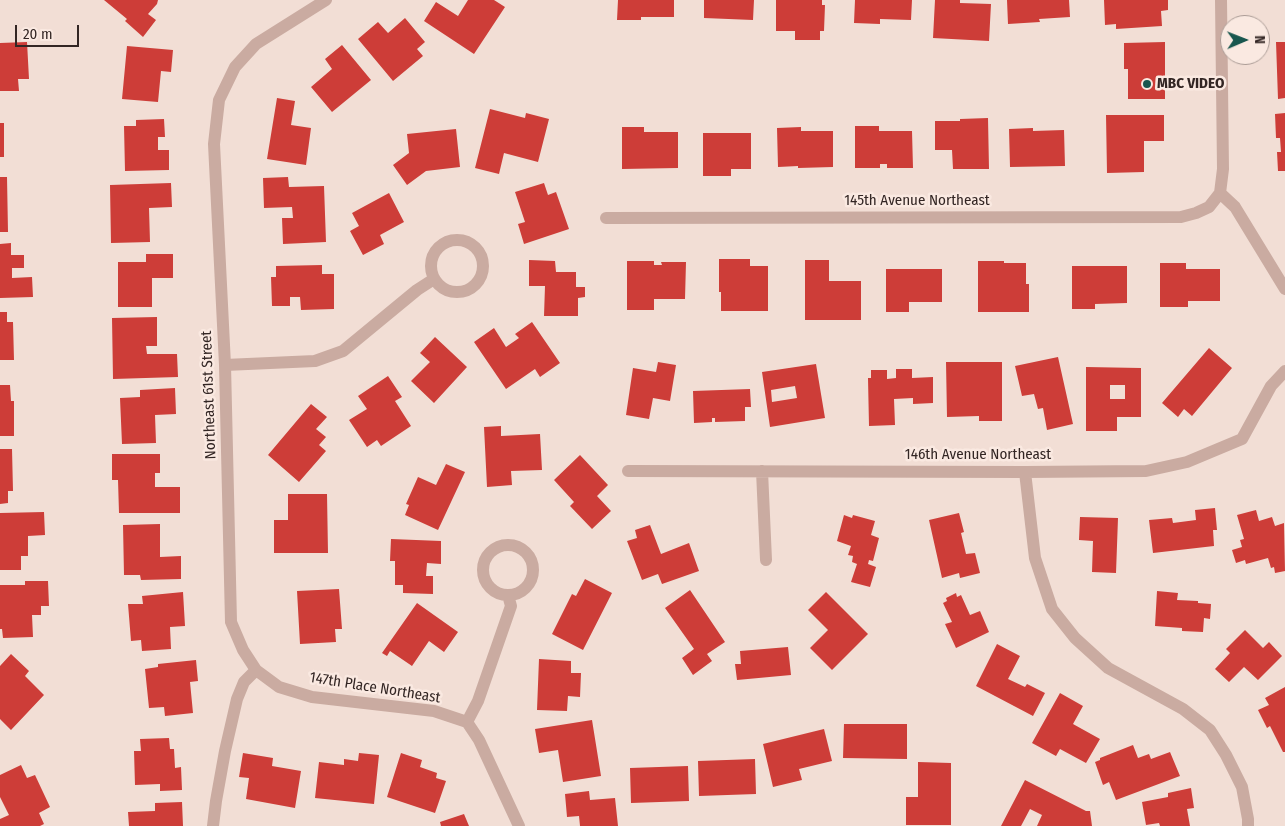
<!DOCTYPE html>
<html>
<head>
<meta charset="utf-8">
<style>
	body { margin:0 }
	#map { position:relative; width:1285px; height:826px; overflow:hidden; background:#f2ded5; font-family:"Fira Sans Condensed",sans-serif }
	canvas { display:block }
	.north { position:absolute; left:1220px; top:15px; width:50px; height:50px; box-sizing:border-box; background:#fae9e1; border:1px solid #aa9b95; border-radius:50%; rotate:89deg; font-size:14px; font-weight:700; line-height:20px; text-align:center; color:#332624 }
	.north::after { content:''; display:block; margin:auto; width:18px; height:22px; background:#18564e; clip-path:polygon(50% 0,100% 100%,50% 72%,0 100%) }
	.scale { position:absolute; left:15px; top:25px; width:64px; height:22px; box-sizing:border-box; border:2px solid #332624; border-top:0; padding-left:6px; font-size:15px; line-height:18px; white-space:nowrap; color:#332624; -webkit-text-stroke:4px #fae9e1; paint-order:stroke }
</style>
</head>
<body>
<div id="map">
<canvas width="1285" height="826"></canvas>
<div class="north">N</div>
<div class="scale">20 m</div>
</div>
<script>
const c = document.querySelector('canvas').getContext('2d');
c.lineJoin = 'round';
function fill(path, color) { c.fillStyle = color; c.fill(path, 'evenodd'); }
const poly = rows => new Path2D(rows.map(r => 'M' + r).join(''));
function strokePath(path, color, width, dash) { c.strokeStyle = color; c.lineWidth = width; c.lineCap = dash ? 'butt' : 'round'; c.setLineDash(dash || []); c.stroke(path); }
function label(font, color, halo, rows, align = 'center') {
  c.font = font + ' "Fira Sans Condensed",sans-serif'; c.lineWidth = 5; c.setLineDash([]); c.textBaseline = 'middle'; c.strokeStyle = halo; c.fillStyle = color; for (const [text, x, y, turn = 0] of rows) {
    c.save(); c.translate(x, y); c.rotate((+turn || 0) * Math.PI / 180); c.textAlign = isNaN(turn) ? turn : align; if (halo) c.strokeText(text, 0, 0); c.fillText(text, 0, 0); c.restore();
  }
}
const building = poly([
	[104,0,158,0,157,4,148,14,156,20,143,37,125,21,127,19],
	[468,0,494,0,505,7,474,54,424,21,436,2,458,16],
	[618,0,674,0,674,17,641,17,641,20,617,20],
	[704,0,754,0,753,20,704,18],
	[776,0,822,0,822,5,825,5,824,31,820,31,820,40,795,40,795,31,776,31],
	[855,0,912,0,911,20,880,19,880,24,854,23],
	[935,0,960,0,960,3,991,4,989,41,933,38],
	[1007,0,1069,0,1070,17,1039,19,1040,22,1008,24],
	[1104,0,1168,0,1168,10,1161,11,1162,26,1116,29,1116,24,1105,25],
	[405,18,425,42,417,49,423,56,393,81,358,39,378,22,388,33],
	[27,42,29,79,18,79,19,91,0,91,0,43],
	[1165,42,1165,99,1128,99,1128,69,1124,69,1124,43],
	[1276,42,1285,42,1285,98,1278,99],
	[342,45,371,80,332,112,311,87,332,69,325,59],
	[127,46,173,50,171,72,161,71,158,102,122,99],
	[277,98,295,101,291,125,311,128,306,165,267,159],
	[490,109,525,118,526,113,549,119,538,162,504,153,499,174,475,168],
	[1285,113,1285,171,1278,171,1277,152,1281,152,1280,138,1276,138,1275,114],
	[1106,115,1164,115,1164,141,1144,141,1144,172,1107,173],
	[988,118,989,169,953,169,952,150,935,150,935,121,960,121,960,119],
	[164,119,165,137,158,137,158,150,169,150,169,170,125,171,124,126,136,126,136,120],
	[0,123,4,123,4,157,0,157],
	[855,126,879,126,879,131,912,131,913,168,887,168,887,164,880,164,880,168,855,168],
	[622,127,644,127,644,132,678,132,678,168,622,169],
	[801,127,801,131,833,131,833,167,798,168,798,166,778,167,777,128],
	[1033,128,1033,131,1064,130,1065,166,1010,167,1009,129],
	[456,129,460,167,426,171,407,185,393,165,409,153,407,134],
	[703,133,751,133,751,169,731,169,731,176,703,176],
	[0,177,7,177,8,232,0,232],
	[288,177,289,187,324,186,326,242,283,244,282,218,293,218,292,207,264,208,263,178],
	[171,183,172,207,149,208,150,242,111,243,110,185],
	[544,183,548,195,556,192,569,229,524,244,518,224,525,222,515,192],
	[389,193,404,222,380,235,384,244,363,255,350,231,359,226,352,213],
	[11,243,11,255,24,255,24,268,12,268,12,278,32,277,33,297,0,298,0,244],
	[146,254,173,254,173,278,152,278,152,307,118,307,118,262,146,262],
	[719,259,750,259,750,266,768,266,768,311,721,311,721,292,719,292],
	[529,260,555,261,556,272,576,272,576,287,585,287,585,297,578,298,578,316,544,316,545,286,529,286],
	[805,260,829,260,829,281,861,281,861,320,805,320],
	[627,261,654,261,654,265,662,265,661,262,686,262,685,299,654,299,654,310,627,310],
	[978,261,1004,261,1004,263,1026,263,1026,284,1029,284,1029,312,978,312],
	[1160,263,1186,263,1186,269,1220,269,1220,301,1188,301,1188,307,1160,307],
	[322,265,322,274,334,274,334,309,301,310,300,297,290,297,290,306,272,306,271,277,276,277,276,266],
	[1072,266,1127,266,1127,303,1095,304,1095,309,1072,309],
	[886,269,942,269,942,302,909,302,909,312,886,312],
	[0,312,7,312,7,322,13,322,14,360,0,360],
	[157,317,157,346,146,346,147,354,177,354,178,377,113,379,112,318],
	[532,322,560,363,540,377,535,369,506,389,474,342,494,328,506,347,519,338,515,334],
	[435,337,467,367,434,403,411,381,430,362,420,353],
	[1209,348,1232,368,1192,416,1184,409,1178,417,1162,403],
	[1058,357,1073,424,1047,430,1043,408,1038,409,1034,394,1022,396,1015,366],
	[658,362,676,365,670,401,653,398,649,419,626,415,633,368,656,372],
	[946,362,1002,362,1002,421,979,421,979,416,947,417],
	[816,364,825,418,770,427,762,372],
	[795,386,797,398,772,402,771,390],
	[1086,367,1141,368,1141,417,1117,417,1117,431,1086,431],
	[1110,385,1125,385,1125,399,1110,399],
	[896,369,912,369,912,378,933,377,933,403,913,404,913,398,894,399,895,425,869,426,868,378,871,378,871,370,887,370,887,379,896,378],
	[388,376,402,397,395,401,411,426,381,446,377,440,367,447,349,420,367,409,358,396],
	[0,385,10,385,11,401,14,401,14,436,0,436],
	[175,388,176,414,155,415,156,443,122,444,120,398,140,397,140,390],
	[750,389,751,407,745,407,745,421,715,422,715,418,712,418,712,422,694,423,693,391],
	[311,404,327,417,316,429,326,437,319,445,326,451,299,482,268,455],
	[501,426,501,436,540,434,542,470,511,471,512,485,487,487,484,427],
	[0,449,12,449,13,491,8,491,8,503,0,504],
	[112,454,160,454,160,473,155,473,155,487,180,487,180,513,119,513,118,480,112,480],
	[580,455,608,485,597,496,611,511,592,529,570,506,574,502,554,480],
	[446,464,465,472,438,530,405,515,409,505,406,504,418,477,436,485],
	[288,494,327,494,328,553,274,553,274,520,288,520],
	[1215,508,1217,530,1213,530,1214,546,1153,553,1149,520,1172,518,1173,523,1196,520,1195,510],
	[1256,510,1259,521,1272,517,1275,526,1284,523,1285,571,1275,573,1274,567,1271,568,1268,558,1246,564,1245,560,1236,563,1232,550,1242,547,1240,540,1244,539,1237,515],
	[44,512,45,535,28,536,28,556,21,556,21,570,0,570,0,513],
	[959,513,964,532,961,533,966,554,975,553,980,573,960,578,959,573,942,578,929,520],
	[844,515,852,518,853,515,875,521,871,535,879,538,873,561,869,560,868,564,876,567,870,587,851,582,857,564,852,562,853,556,848,555,851,546,837,541],
	[1080,517,1118,518,1116,573,1092,572,1093,541,1079,540],
	[160,524,160,557,181,556,181,579,141,580,140,575,124,575,123,525],
	[650,525,661,554,689,543,699,571,662,584,658,574,642,580,627,541,637,538,635,530],
	[391,539,441,541,441,564,427,563,426,576,433,576,433,594,403,593,403,585,395,585,395,561,390,561],
	[585,579,612,593,583,650,552,634,572,594,576,596],
	[25,581,48,581,49,606,41,606,41,615,32,615,33,637,3,638,2,629,0,629,0,585,25,585],
	[339,589,342,629,335,629,336,642,300,644,297,591],
	[690,590,725,642,707,654,712,661,693,675,682,658,694,649,665,608],
	[1157,591,1178,593,1177,600,1198,601,1198,603,1211,604,1210,619,1204,618,1203,632,1182,631,1182,628,1155,626],
	[183,592,185,626,170,627,171,649,142,651,141,640,131,641,128,604,143,604,142,596],
	[826,592,868,634,832,670,810,648,828,630,808,610],
	[956,593,957,597,961,595,970,615,980,611,989,632,956,648,945,624,952,622,943,603,947,601,946,598],
	[417,603,458,632,444,652,429,641,412,666,390,651,387,656,382,653],
	[1245,630,1263,648,1269,642,1282,656,1258,680,1244,667,1229,682,1215,669,1230,653,1226,649],
	[997,644,1020,656,1008,679,1025,687,1027,684,1045,693,1033,716,976,686],
	[788,647,791,675,737,680,735,664,741,664,740,651],
	[11,654,29,671,25,676,44,695,11,730,0,719,0,666],
	[539,659,571,661,571,673,581,673,580,697,568,696,567,711,537,710],
	[196,660,198,681,190,682,193,713,165,716,164,707,149,708,145,669,158,667,158,664],
	[1285,687,1285,752,1283,752,1270,726,1267,728,1258,710,1269,705,1265,698],
	[1060,693,1083,706,1073,724,1100,739,1086,763,1060,749,1056,756,1032,743],
	[592,720,601,776,563,782,558,750,539,753,535,729],
	[844,724,907,724,907,759,843,758],
	[824,729,832,761,799,769,802,780,773,787,763,744],
	[169,738,170,749,174,749,175,768,181,767,182,790,160,791,160,784,135,785,134,751,141,751,140,739],
	[1133,745,1138,758,1149,754,1151,759,1170,752,1180,776,1116,800,1109,782,1103,785,1095,762,1100,760,1100,758],
	[243,753,273,758,272,766,301,771,295,808,246,799,249,778,239,777],
	[359,753,379,755,374,804,315,798,319,762,344,765,344,759,358,761],
	[401,753,422,760,420,767,437,773,436,778,446,781,435,813,387,797],
	[755,759,756,794,699,796,698,761],
	[918,762,951,763,951,825,906,825,906,797,918,797],
	[21,765,27,778,35,775,50,807,39,813,44,824,40,826,0,826,0,819,9,815,0,797,0,775],
	[688,766,689,801,631,803,630,768],
	[1025,780,1086,811,1090,811,1092,826,1037,826,1042,815,1030,809,1021,826,1001,826],
	[1191,788,1194,808,1187,809,1190,826,1160,826,1159,823,1146,825,1142,802,1168,797,1168,793],
	[589,791,590,800,615,798,618,826,580,826,579,816,567,817,565,794],
	[182,802,183,826,129,826,128,812,155,811,155,803],
	[464,814,469,826,441,826,440,822]
]);
const minor = poly([
	[326,0,256,44,235,67,219,100,214,144,225,365,231,622,243,650,256,670,279,687,312,697,434,711,467,722,479,740,519,826],
	[1220,193,1223,169,1221,0],
	[1220,193,1235,207,1285,289],
	[606,218,1181,217,1196,213,1209,207,1220,193],
	'431 266a26 26 0 1 1 52 0a26 26 0 1 1-52 0Z',
	[225,365,315,361,343,351,417,290,434,279],
	[628,471,1025,472,1146,471,1187,462,1242,439,1271,386,1285,371],
	[762,471,766,560],
	[1025,472,1035,558,1052,609,1075,638,1108,668,1183,709,1210,730,1226,755,1242,787,1248,819,1248,826],
	'483 570a25 25 0 1 1 50 0a25 25 0 1 1-50 0Z',
	[467,722,478,701,511,606,508,595],
	[213,826,216,801,225,751,237,699,244,682,256,670]
]);
const markers = [
	[1147,84,5,"#18564e"]
];
const poiNames = [
	["MBC VIDEO",1157,84]
];
const streetNames = [
	["145th Avenue Northeast",917,201],
	["Northeast 61st Street",209,395,-92],
	["146th Avenue Northeast",978,455],
	["147th Place Northeast",375,688,9]
];
fill(building, '#cd3d38');
strokePath(minor, '#caaba1', 12);
for (const [x, y, r, color] of markers) { const dot = new Path2D(); dot.arc(x, y, r, 0, 2 * Math.PI); c.fillStyle = color; c.fill(dot); strokePath(dot, '#fae9e1', 2); }
label('bold 15px', '#332624', '#fae9e1', poiNames, 'left');
label('15px', '#332624', '#fae9e1', streetNames);
</script>
</body>
</html>
